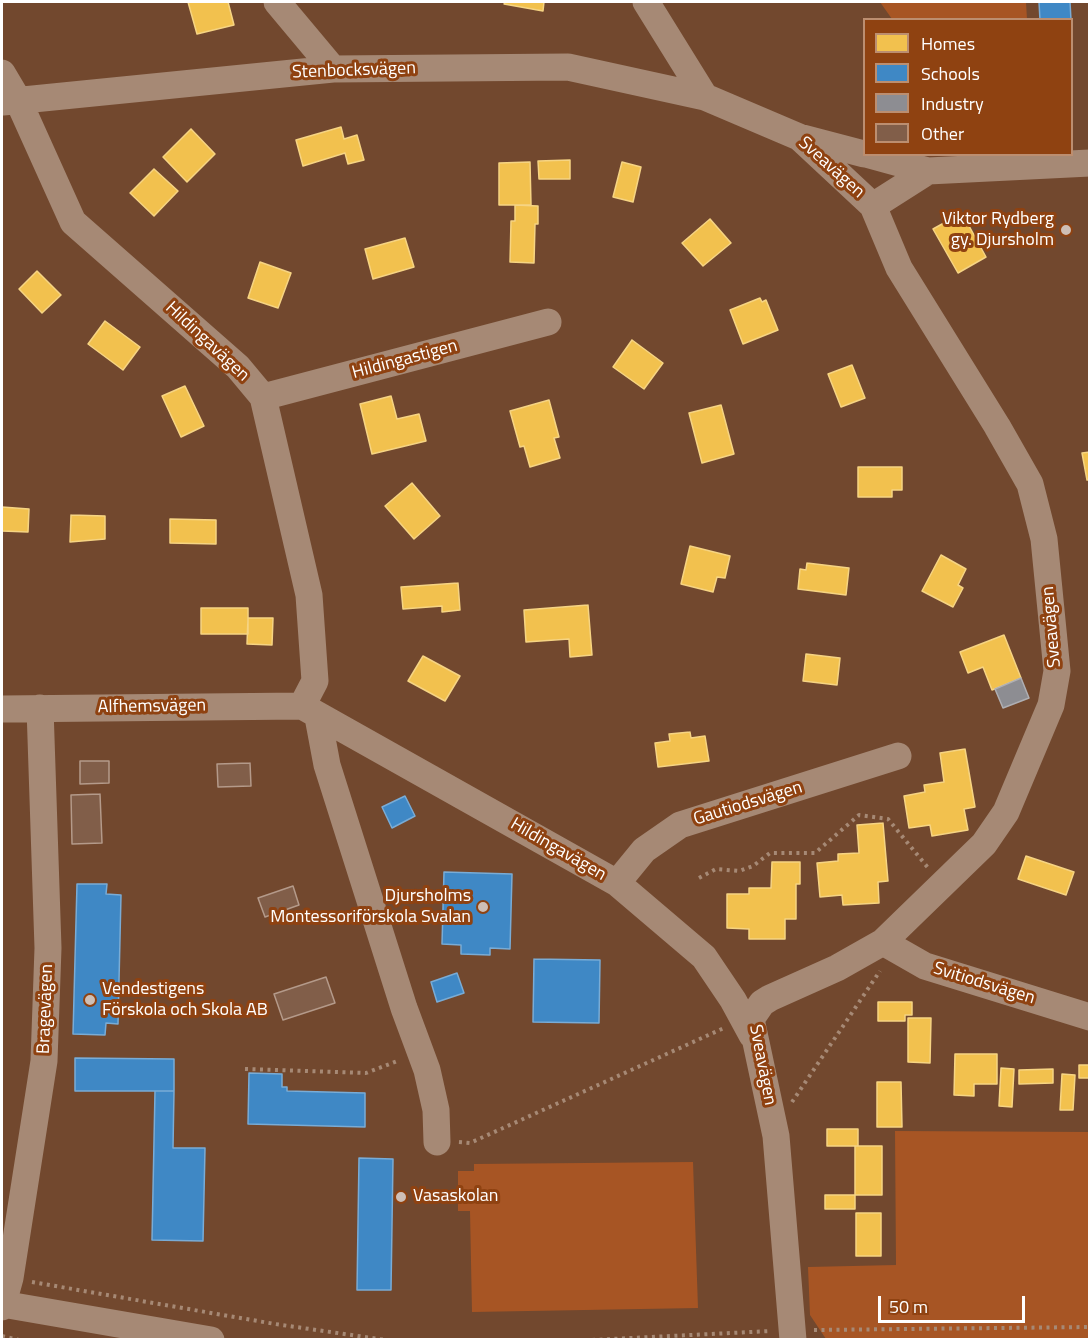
<!DOCTYPE html>
<html>
<head>
<meta charset="utf-8">
<style>
	body { margin:0 }
	#map { position:relative; width:1091px; height:1341px; overflow:hidden; background:#72482e; font-family:"Titillium Web",sans-serif }
	canvas { display:block }
	.frame { position:absolute; inset:0; border:3px solid #fff; pointer-events:none }
	.legend { position:absolute; left:863px; top:18px; width:210px; height:138px; box-sizing:border-box; background:#8f4211; border:2px solid #bc8e70; margin:0; padding:8px 10px; list-style:none; font-size:18px; color:#fff }
	.legend li { display:flex; align-items:center; gap:12px; height:30px }
	.legend b { width:30px; border:2px solid #bc8e70 }
	.scale { position:absolute; left:878px; top:1296px; width:147px; height:27px; box-sizing:border-box; border:3px solid #fff; border-top:0; padding-left:8px; font-size:18px; line-height:21px; white-space:nowrap; color:#fff; -webkit-text-stroke:4px #8f4211; paint-order:stroke }
</style>
</head>
<body>
<div id="map">
<canvas width="1091" height="1341"></canvas>
<div class="frame"></div>
<ul class="legend">
<li><b style="height:16px;background:#f2c14e"></b>Homes</li>
<li><b style="height:16px;background:#3f88c5"></b>Schools</li>
<li><b style="height:16px;background:#8d8d92"></b>Industry</li>
<li><b style="height:16px;background:#815e49"></b>Other</li>
</ul>
<div class="scale">50 m</div>
</div>
<script>
const c = document.querySelector('canvas').getContext('2d');
c.lineJoin = 'round';
function fill(path, color) { c.fillStyle = color; c.fill(path, 'evenodd'); }
const poly = rows => new Path2D(rows.map(r => 'M' + r).join(''));
function strokePath(path, color, width, dash) { c.strokeStyle = color; c.lineWidth = width; c.lineCap = dash ? 'butt' : 'round'; c.setLineDash(dash || []); c.stroke(path); }
function label(font, color, halo, rows, align = 'center') {
  c.font = font + ' "Titillium Web",sans-serif'; c.lineWidth = 6; c.setLineDash([]); c.textBaseline = 'middle'; c.strokeStyle = halo; c.fillStyle = color; for (const [text, x, y, turn = 0] of rows) {
    c.save(); c.translate(x, y); c.rotate((+turn || 0) * Math.PI / 180); c.textAlign = isNaN(turn) ? turn : align; if (halo) c.strokeText(text, 0, 0); c.fillText(text, 0, 0); c.restore();
  }
}
const green = poly([
	[880,2,1026,2,1027,19,892,19],
	[895,1131,1089,1132,1089,1339,826,1339,810,1315,808,1267,896,1265],
	[693,1162,698,1308,472,1312,470,1211,458,1211,458,1171,474,1171,474,1164]
]);
const homes = poly([
	[188,2,228,2,234,25,197,34,188,2],
	[505,2,544,2,543,11,504,4,505,2],
	[341,127,344,139,357,135,364,160,348,164,345,153,303,166,296,140,341,127],
	[191,129,215,154,187,182,163,157,191,129],
	[570,160,570,179,539,179,538,161,570,160],
	[530,162,531,205,499,205,499,163,530,162],
	[622,162,641,167,633,202,613,197,622,162],
	[154,169,178,191,154,216,130,193,154,169],
	[515,205,538,206,538,224,535,224,534,263,510,262,511,221,515,221,515,205],
	[962,213,986,257,958,273,933,229,962,213],
	[710,219,731,243,703,266,682,243,710,219],
	[405,238,414,267,373,279,365,249,405,238],
	[260,262,291,273,278,308,248,298,260,262],
	[37,271,61,295,42,313,19,289,37,271],
	[760,298,762,302,766,300,778,330,743,344,730,310,760,298],
	[105,321,140,347,123,370,88,344,105,321],
	[632,340,663,363,644,389,613,367,632,340],
	[852,365,865,398,841,407,828,374,852,365],
	[185,386,204,426,181,437,162,396,185,386],
	[391,396,397,419,419,414,426,441,372,454,360,404,391,396],
	[549,400,559,437,554,438,560,458,530,467,524,446,520,447,510,411,549,400],
	[721,405,734,454,702,463,689,413,721,405],
	[1090,452,1090,480,1087,480,1082,453,1090,452],
	[858,467,902,467,902,490,892,490,892,497,858,497,858,467],
	[412,483,440,516,414,539,385,506,412,483],
	[2,507,29,509,28,532,2,531,2,507],
	[71,515,105,516,105,539,70,542,71,515],
	[170,519,216,520,216,544,170,543,170,519],
	[690,546,730,556,725,578,717,577,713,592,681,584,690,546],
	[941,555,966,569,958,585,963,588,953,607,922,591,941,555],
	[807,563,849,568,846,595,798,589,800,569,806,570,807,563],
	[458,583,460,610,442,612,442,606,403,609,401,587,458,583],
	[588,605,592,655,570,657,569,639,526,642,524,610,588,605],
	[201,608,248,608,248,634,201,634,201,608],
	[248,618,273,618,272,645,247,644,248,618],
	[1004,635,1021,678,992,690,983,667,968,673,960,652,1004,635],
	[806,654,840,658,837,685,803,681,806,654],
	[423,656,460,676,445,701,408,681,423,656],
	[690,732,691,738,705,736,709,761,658,767,655,743,670,741,669,734,690,732],
	[965,749,975,807,964,809,968,830,932,836,930,825,909,828,904,796,925,792,924,785,944,782,940,753,965,749],
	[883,823,888,881,878,882,879,903,843,905,842,895,820,897,817,863,838,861,838,854,859,853,857,825,883,823],
	[1026,856,1074,872,1066,895,1018,879,1026,856],
	[772,862,800,862,800,884,796,884,796,919,785,919,785,939,749,939,749,929,727,928,727,894,749,894,749,888,771,888,772,862],
	[878,1002,912,1002,912,1015,905,1015,905,1021,878,1021,878,1002],
	[908,1018,931,1018,930,1063,908,1062,908,1018],
	[955,1054,997,1054,997,1084,974,1084,974,1096,954,1095,955,1054],
	[1079,1065,1090,1065,1090,1078,1079,1078,1079,1065],
	[1001,1068,1014,1069,1012,1107,999,1106,1001,1068],
	[1053,1069,1053,1083,1019,1084,1019,1070,1053,1069],
	[1062,1074,1075,1075,1073,1110,1060,1110,1062,1074],
	[877,1082,901,1082,902,1127,877,1127,877,1082],
	[827,1129,858,1129,858,1146,827,1146,827,1129],
	[855,1146,882,1146,882,1195,855,1195,855,1146],
	[825,1195,855,1195,855,1209,825,1209,825,1195],
	[856,1213,881,1213,881,1256,856,1256,856,1213]
]);
const schools = poly([
	[1039,2,1070,2,1071,20,1040,20,1039,2],
	[405,796,415,816,392,828,382,807,405,796],
	[444,872,512,874,510,949,490,948,490,955,461,954,461,945,442,944,444,872],
	[77,884,107,884,106,894,121,895,118,1024,106,1023,105,1035,73,1034,77,884],
	[534,959,600,960,599,1023,533,1022,534,959],
	[457,973,464,993,437,1002,431,982,457,973],
	[75,1058,174,1059,174,1091,75,1091,75,1058],
	[249,1073,282,1074,282,1087,287,1087,287,1091,365,1093,365,1127,248,1124,249,1073],
	[155,1091,174,1091,173,1148,205,1148,203,1241,152,1240,155,1091],
	[359,1158,393,1159,391,1290,357,1290,359,1158]
]);
const industry = poly([
	[1021,678,1029,698,1003,708,995,689,1021,678]
]);
const building = poly([
	[80,761,109,761,109,783,80,784,80,761],
	[250,763,251,786,218,787,217,764,250,763],
	[100,794,102,843,72,844,71,795,100,794],
	[293,886,299,905,265,917,258,898,293,886],
	[326,977,335,1003,283,1020,274,994,326,977]
]);
const path = poly([
	[699,878,716,869,739,871,753,866,770,853,815,853,859,815,888,819,929,869],
	[245,1069,366,1073,400,1060],
	[792,1102,880,971],
	[459,1142,470,1143,724,1028],
	[32,1282,275,1324,386,1340],
	[814,1330,1090,1327],
	[2,1336,19,1340],
	[592,1340,771,1331]
]);
const minor = poly([
	[277,2,333,69],
	[646,2,705,97,799,137,873,206,899,268,997,426,1030,484,1044,539,1057,671,1051,705,1006,812,984,844,883,942,837,968,770,998,762,1003,751,1019,776,1136,793,1340],
	[2,73,18,100,73,222,238,367,263,397,309,595,315,681,302,706,617,883,704,957,733,1000,752,1035],
	[3,102,333,69,568,67,705,97],
	[803,138,864,154],
	[866,154,928,171,1090,163],
	[873,206,928,171],
	[263,397,548,322],
	[2,709,302,706],
	[318,717,327,765,404,1008,427,1070,436,1110,437,1142],
	[617,883,644,850,680,825,898,756],
	[883,942,925,966,1090,1017],
	[2,1304,211,1340],
	[2,1307,10,1278,44,1061,48,948,40,708]
]);
const markers = [
	[1066,230,6,"#cebfb6"],
	[483,907,6,"#cebfb6"],
	[90,1000,6,"#cebfb6"],
	[401,1197,6,"#cebfb6"]
];
const streetNames = [
	["Stenbocksvägen",354,71,-2],
	["Sveavägen",831,168,42],
	["Hildingavägen",207,342,43],
	["Hildingastigen",405,360,-15],
	["Sveavägen",1052,627,-95],
	["Alfhemsvägen",152,707,-1],
	["Gautiodsvägen",748,804,-17],
	["Hildingavägen",558,850,30],
	["Svitiodsvägen",984,984,17],
	["Bragevägen",46,1009,-88],
	["Sveavägen",762,1065,79]
];
const poiNames = [
	["Viktor Rydberg",1054,220],
	["gy. Djursholm",1054,241],
	["Djursholms",471,897],
	["Montessoriförskola Svalan",471,918],
	["Vendestigens",102,990,"left"],
	["Förskola och Skola AB",102,1011,"left"],
	["Vasaskolan",413,1197,"left"]
];
fill(green, '#a75524');
fill(homes, '#f2c14e');
strokePath(homes, '#f6d483', 1.5);
fill(schools, '#3f88c5');
strokePath(schools, '#79acd6', 1.5);
fill(industry, '#8d8d92');
strokePath(industry, '#afafb3', 1.5);
fill(building, '#815e49');
strokePath(building, '#b49a8a', 1.5);
strokePath(path, '#a68975', 4, [3, 4.5]);
strokePath(minor, '#a68975', 27);
for (const [x, y, r, color] of markers) { const dot = new Path2D(); dot.arc(x, y, r, 0, 2 * Math.PI); c.fillStyle = color; c.fill(dot); strokePath(dot, '#8f4211', 2); }
label('18px', '#fff', '#8f4211', streetNames);
label('18px', '#fff', '#8f4211', poiNames, 'right');
</script>
</body>
</html>
